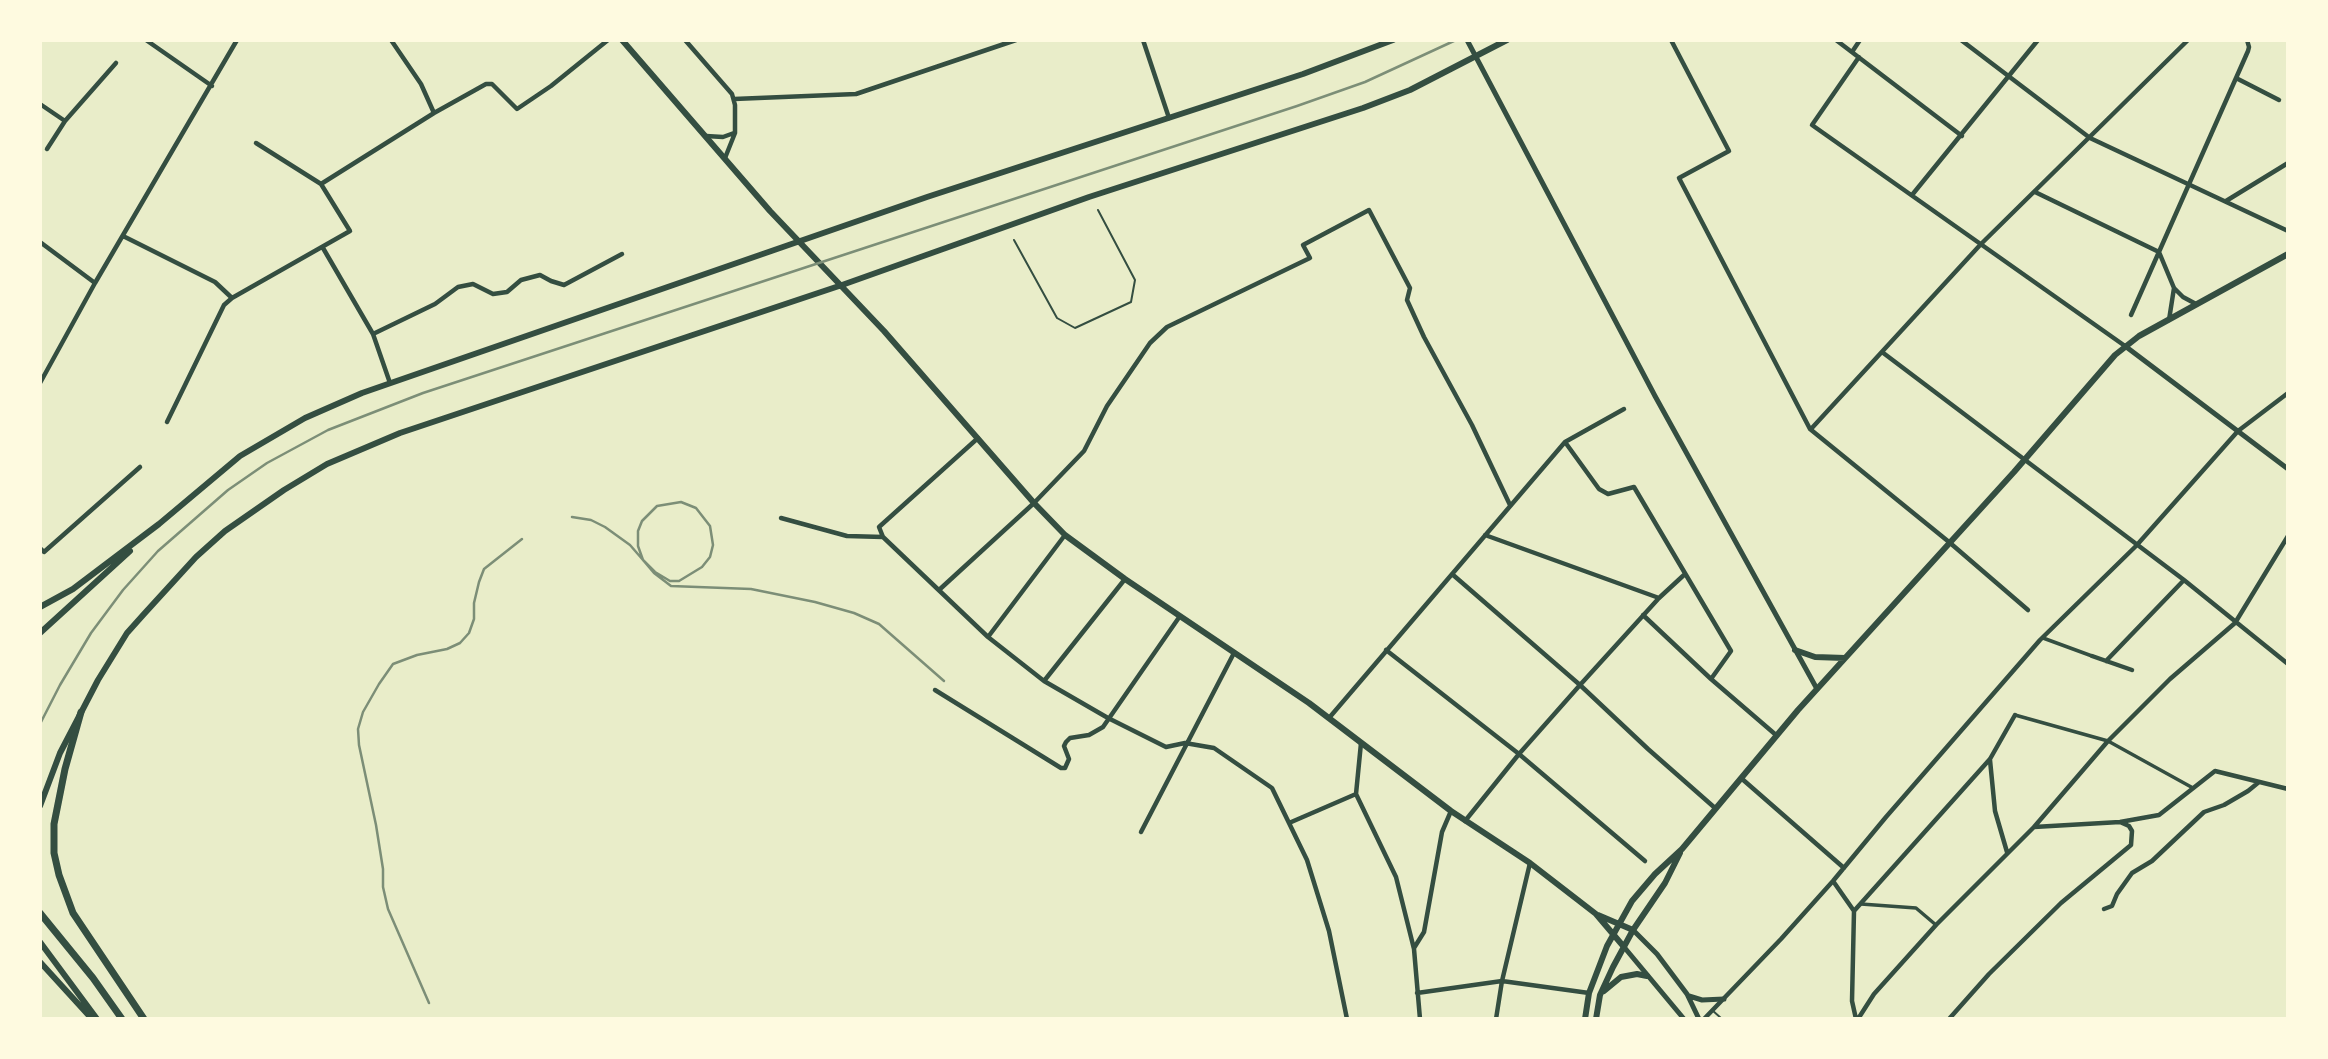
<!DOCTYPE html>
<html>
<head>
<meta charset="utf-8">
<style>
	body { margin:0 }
	#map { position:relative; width:2328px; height:1059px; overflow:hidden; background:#e9edc9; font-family:Rubik,sans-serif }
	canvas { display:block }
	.frame { position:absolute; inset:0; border:42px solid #fefae0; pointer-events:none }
</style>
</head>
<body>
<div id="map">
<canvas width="2328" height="1059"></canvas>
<div class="frame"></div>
</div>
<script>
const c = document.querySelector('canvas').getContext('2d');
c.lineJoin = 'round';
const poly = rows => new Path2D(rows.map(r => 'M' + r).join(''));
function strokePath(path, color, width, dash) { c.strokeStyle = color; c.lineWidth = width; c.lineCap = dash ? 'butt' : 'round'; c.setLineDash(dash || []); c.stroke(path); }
const service = poly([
	[1014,240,1057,318,1075,328,1131,302,1135,280,1098,210],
	[1712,1010,1722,1019]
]);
const pedestrian = poly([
	[2043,638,2092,656],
	[2015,715,2108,741,2193,788],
	[1861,904,1916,908,1936,925]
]);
const minor = poly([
	[146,40,212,86],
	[391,40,421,84,434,113],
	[685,40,732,94,735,105,735,133,725,158],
	[1143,40,1169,118],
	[1671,40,1729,151,1679,178,1810,429,1949,542,2028,610],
	[1836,40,1962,136],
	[1961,40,2090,138,2288,231],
	[1852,52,1860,40],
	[1859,57,1812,125,2125,346],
	[2236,78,2279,100],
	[734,99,856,94,1016,40],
	[40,104,65,121],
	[706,136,723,137,734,133],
	[47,149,65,121,116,63],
	[321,184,434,113,486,84,492,84,517,109,551,86,608,40],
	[2035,192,2159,252,2174,288,2183,297,2196,304],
	[1912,195,2038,40],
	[2226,201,2288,163],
	[123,236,215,282,232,298,224,305,167,422],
	[40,242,95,283],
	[323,248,373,334,390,383],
	[232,298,350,231,321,184,256,143],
	[2131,315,2248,51,2249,47,2247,40],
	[2169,320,2174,288],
	[373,334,435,304,458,287,473,284,493,294,507,292,521,280,540,275,551,281,564,285,622,254],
	[1882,352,2184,580,2288,664],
	[40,383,95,283,237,40],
	[1811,429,1981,244,2188,40],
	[978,438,879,527,883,537,988,637,1044,681,1108,718,1166,747,1185,743,1214,748,1272,788,1307,860,1329,931,1347,1019],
	[1565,442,1599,489,1608,494,1634,487,1731,651,1711,679],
	[781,518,847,536,883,537],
	[1485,535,1659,598],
	[40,548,44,552,140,467],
	[1452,574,1580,685,1648,749,1715,808],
	[939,590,1034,503,1084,451,1107,406,1150,343,1167,327,1310,258,1303,245,1369,210,1410,288,1407,300,1424,337,1472,425,1510,505],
	[1643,615,1711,679,1776,735],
	[988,637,1065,535],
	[1386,650,1519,754,1645,861],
	[2092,656,2132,670],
	[2106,661,2184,580],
	[1044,681,1125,579],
	[935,690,1061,768,1065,768,1069,759,1064,746,1066,742,1070,738,1089,735,1103,727,1180,616],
	[1329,718,1565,442,1624,409],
	[1361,743,1356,794,1396,877,1414,949,1420,1019],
	[1990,760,1995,811,2007,852],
	[1741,778,1844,868],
	[1465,821,1519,754,1580,685,1659,598,1685,574],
	[1289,823,1356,794],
	[2034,827,2120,822,2159,815,2215,771,2288,789],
	[1141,832,1234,653],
	[1833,881,1854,911,1852,1001,1856,1019],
	[2104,909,2112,906,2117,894,2132,873,2152,861,2204,812,2224,805,2248,791,2259,782],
	[1854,911,1990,759,2015,715],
	[1414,948,1424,932,1442,832,1451,811],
	[1417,993,1502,981,1589,993],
	[1496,1019,1502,981,1530,863],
	[1704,1019,1781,939,1833,881,1886,817,2040,640,2136,546,2238,431,2288,393],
	[1858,1019,1874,994,1936,925,2034,827,2108,741,2170,679,2235,623,2288,536],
	[1949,1019,1989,974,2061,903,2131,845,2132,831,2129,826,2120,822]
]);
const tertiary = poly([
	[1467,40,1655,396,1817,689],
	[2125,346,2288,469],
	[1633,930,1657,954,1687,994,1699,1019],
	[1624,947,1684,1019],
	[1689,996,1702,1000,1724,999]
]);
const secondary = poly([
	[622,40,770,211,884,331,1034,503,1065,535,1125,579,1309,703,1451,811,1530,863,1596,914,1624,947],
	[40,607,73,589,159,524,240,456,305,418,362,393,927,197,1303,74,1393,40],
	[40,633,130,551],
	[1795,650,1815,657,1845,658],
	[40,806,60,753,98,680,127,633,144,614,196,557,225,531,284,490,327,464,400,433,842,285,1089,197,1363,108,1410,90,1507,40],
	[1598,915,1633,930],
	[40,942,97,1019],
	[40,962,92,1019],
	[1604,991,1621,977,1637,974,1647,976],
	[1585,1019,1589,993,1607,946,1632,901,1655,874,1682,849,1798,710,2014,472,2115,355,2139,336,2288,254],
	[1596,1019,1600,995,1613,967,1633,930,1665,883,1680,853]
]);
const primary = poly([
	[81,712,65,769,54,824,54,853,59,875,73,913,144,1019],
	[40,913,93,978,122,1019]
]);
const rail = poly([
	[572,517,591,520,605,527,630,545,643,560,655,572,670,581,679,581,702,567,710,557,713,545,710,526,696,508,681,502,657,506,642,521,638,531,638,546,643,560,654,573,671,586,751,589,815,602,854,613,879,624,944,681],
	[40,724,60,685,91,633,123,590,158,551,228,490,267,463,328,430,423,393,1297,106,1365,82,1456,40],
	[429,1003,388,909,383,887,383,869,376,825,359,745,358,729,363,712,379,684,393,664,417,655,447,649,460,643,469,633,474,619,474,603,479,582,484,569,522,539]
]);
strokePath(service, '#344e41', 2);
strokePath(pedestrian, '#344e41', 3.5);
strokePath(minor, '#344e41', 4.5);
strokePath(tertiary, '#344e41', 5);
strokePath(secondary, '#344e41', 6);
strokePath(primary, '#344e41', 7);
strokePath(rail, '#7c8e77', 2.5);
</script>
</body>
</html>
